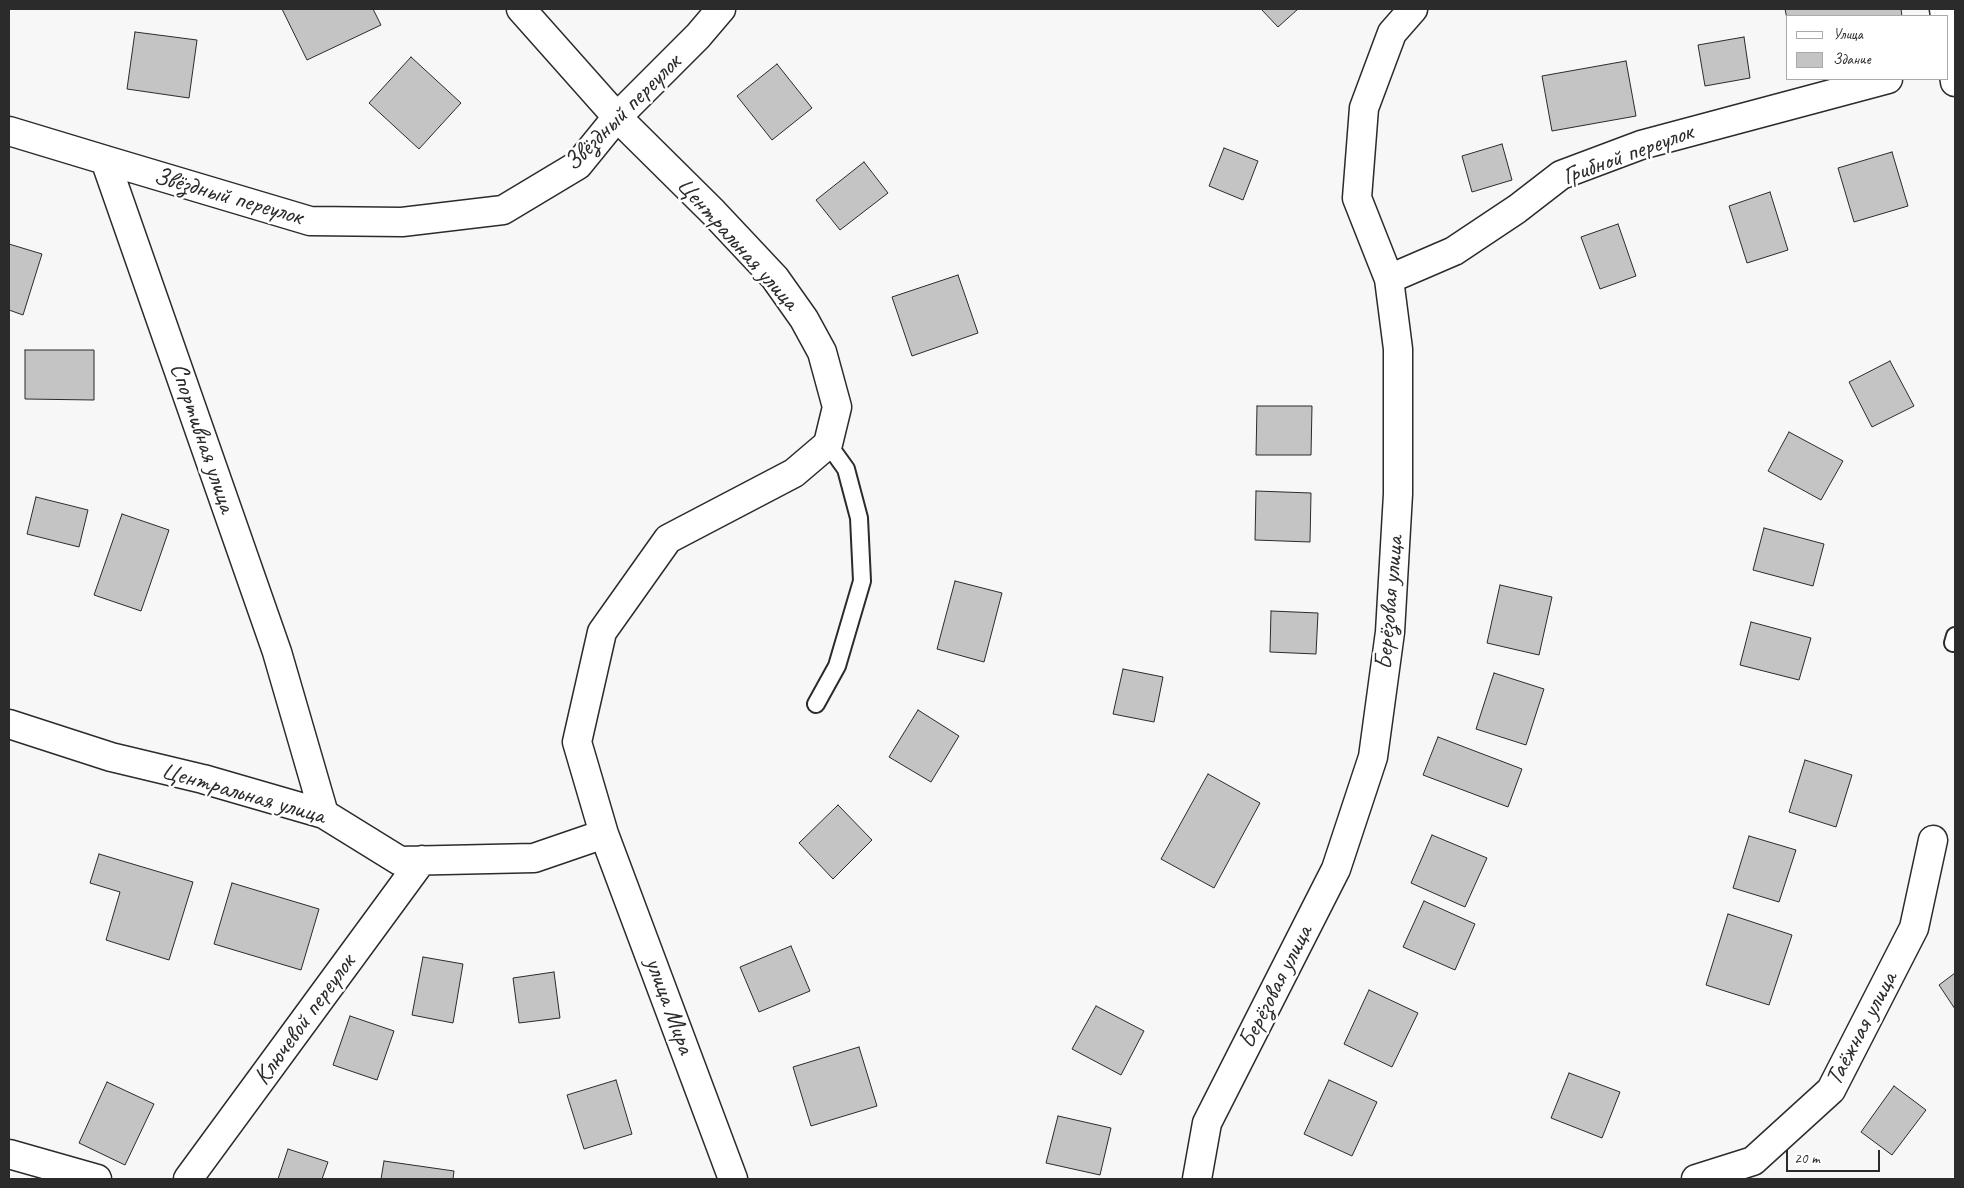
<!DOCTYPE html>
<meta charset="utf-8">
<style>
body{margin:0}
#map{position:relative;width:1964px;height:1188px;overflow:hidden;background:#f7f7f7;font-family:Caveat,sans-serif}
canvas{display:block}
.frame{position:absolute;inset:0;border:10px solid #2b2b2b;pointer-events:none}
.legend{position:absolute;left:1786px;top:15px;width:162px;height:65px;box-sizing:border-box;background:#fff;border:1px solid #aaa;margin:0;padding:6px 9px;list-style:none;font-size:15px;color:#2b2b2b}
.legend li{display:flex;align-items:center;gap:10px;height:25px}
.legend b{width:25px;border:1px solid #aaa}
.scale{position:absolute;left:1786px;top:1150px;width:94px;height:22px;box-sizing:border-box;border:2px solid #2b2b2b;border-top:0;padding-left:6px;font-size:15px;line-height:18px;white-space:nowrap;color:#2b2b2b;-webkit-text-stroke:4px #fff;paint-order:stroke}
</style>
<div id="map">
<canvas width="1964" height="1188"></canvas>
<div class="frame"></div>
<ul class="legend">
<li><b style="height:6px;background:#fff"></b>Улица</li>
<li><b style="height:14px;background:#c4c4c4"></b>Здание</li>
</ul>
<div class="scale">20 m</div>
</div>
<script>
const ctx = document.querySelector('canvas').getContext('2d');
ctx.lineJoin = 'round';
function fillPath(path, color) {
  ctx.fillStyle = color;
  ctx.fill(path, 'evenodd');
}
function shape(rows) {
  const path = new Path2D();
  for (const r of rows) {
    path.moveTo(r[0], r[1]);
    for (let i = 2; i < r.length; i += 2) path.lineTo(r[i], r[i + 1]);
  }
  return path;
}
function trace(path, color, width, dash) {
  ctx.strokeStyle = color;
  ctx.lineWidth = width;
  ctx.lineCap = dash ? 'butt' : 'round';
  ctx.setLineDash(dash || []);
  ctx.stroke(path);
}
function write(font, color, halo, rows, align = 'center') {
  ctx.font = font + ' Caveat,sans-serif';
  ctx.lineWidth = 5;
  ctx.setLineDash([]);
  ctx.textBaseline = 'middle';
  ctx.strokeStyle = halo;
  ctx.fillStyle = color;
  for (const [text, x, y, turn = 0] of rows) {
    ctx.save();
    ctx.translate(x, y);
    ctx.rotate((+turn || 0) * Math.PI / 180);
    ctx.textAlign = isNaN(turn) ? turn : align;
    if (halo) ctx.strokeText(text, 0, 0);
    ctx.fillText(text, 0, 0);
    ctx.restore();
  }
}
const building = shape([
 [282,9,373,9,381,25,307,60,282,9],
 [1261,9,1298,9,1278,27,1261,9],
 [1785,9,1901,9,1902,16,1788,16,1788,24,1785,9],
 [135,32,197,40,189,98,127,89,135,32],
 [1744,37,1750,78,1705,86,1698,45,1744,37],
 [411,57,461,103,419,149,369,103,411,57],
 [1626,61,1636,116,1552,131,1542,76,1626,61],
 [777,64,812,108,772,140,737,96,777,64],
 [1502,144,1512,180,1472,192,1462,156,1502,144],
 [1224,148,1258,161,1243,200,1209,186,1224,148],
 [1892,152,1908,206,1854,222,1838,168,1892,152],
 [864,162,888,193,840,230,816,200,864,162],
 [1770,192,1788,250,1747,263,1729,206,1770,192],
 [1618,224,1636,276,1600,289,1581,237,1618,224],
 [9,244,42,254,23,315,9,310,9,244],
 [958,275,978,333,912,356,892,297,958,275],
 [25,350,94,350,94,400,25,399,25,350],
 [1890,361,1914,406,1872,427,1849,382,1890,361],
 [1257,406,1312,406,1311,455,1256,455,1257,406],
 [1789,432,1843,461,1821,500,1768,471,1789,432],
 [1256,491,1311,493,1310,542,1255,540,1256,491],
 [36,497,88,510,79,547,27,534,36,497],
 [122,514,169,530,141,611,94,595,122,514],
 [1764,528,1824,544,1813,586,1753,570,1764,528],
 [955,581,1002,593,984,662,937,649,955,581],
 [1500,585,1552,597,1539,655,1487,643,1500,585],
 [1271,611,1318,613,1316,654,1270,652,1271,611],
 [1751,622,1811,638,1799,680,1740,665,1751,622],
 [1123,669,1163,677,1154,722,1113,714,1123,669],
 [1494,673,1544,689,1526,745,1476,729,1494,673],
 [918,710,959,736,931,782,889,757,918,710],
 [1438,737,1522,769,1508,807,1423,775,1438,737],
 [1805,760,1852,775,1836,827,1789,812,1805,760],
 [1208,774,1260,803,1214,888,1161,859,1208,774],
 [838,805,872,840,833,879,799,843,838,805],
 [1432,835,1487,858,1465,907,1411,883,1432,835],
 [1749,836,1796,850,1779,902,1733,888,1749,836],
 [99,854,193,882,169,960,106,940,120,892,90,883,99,854],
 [232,883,319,909,301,970,214,944,232,883],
 [1424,901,1475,924,1455,970,1403,947,1424,901],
 [1728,914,1792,935,1769,1005,1706,985,1728,914],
 [791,946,810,991,759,1012,740,967,791,946],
 [423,957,463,964,453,1023,412,1015,423,957],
 [554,972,560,1018,519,1023,513,978,554,972],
 [1955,973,1955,1009,1939,985,1955,973],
 [1369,990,1418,1013,1392,1067,1344,1044,1369,990],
 [1096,1006,1144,1031,1121,1075,1072,1049,1096,1006],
 [350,1016,394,1031,377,1080,333,1065,350,1016],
 [859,1047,877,1106,811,1126,793,1067,859,1047],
 [1569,1073,1620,1092,1602,1138,1551,1118,1569,1073],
 [616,1080,632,1134,584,1149,567,1095,616,1080],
 [1329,1080,1377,1102,1352,1156,1304,1134,1329,1080],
 [107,1082,154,1104,125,1165,79,1143,107,1082],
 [1894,1086,1926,1110,1892,1155,1861,1132,1894,1086],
 [1058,1116,1111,1128,1100,1175,1046,1163,1058,1116],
 [288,1149,328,1162,322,1179,278,1179,288,1149],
 [384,1161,454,1171,453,1179,381,1179,384,1161]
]);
const service = shape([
 [1953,643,1955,636],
 [816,704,837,666,862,581,859,518,846,469,828,444]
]);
const minor = shape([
 [1944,9,1945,16],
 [1948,35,1955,82],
 [9,131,105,160,277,652,324,814],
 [105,160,310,221,402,222,503,210,578,165,617,117,698,36,721,9],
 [1389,279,1454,251,1517,209,1561,175,1641,145,1888,79],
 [9,724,111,757,203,779,324,814,400,861,534,858,604,834,577,742,602,632,668,539,794,473,828,444,837,407,822,352,804,319,775,278,713,212,617,117,521,9],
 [604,834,733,1179],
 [9,1154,97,1179],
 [188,1179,422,860],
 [1197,1179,1207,1123,1336,869,1373,757,1390,632,1398,494,1398,349,1389,279,1357,198,1364,108,1392,33,1413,9],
 [1696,1179,1753,1161,1831,1090,1914,928,1933,840]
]);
const streetNames = [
 ["Звёздный переулок",623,113,-45],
 ["Грибной переулок",1628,155,-20],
 ["Звёздный переулок",228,197,16],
 ["Центральная улица",737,244,48],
 ["Спортивная улица",202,438,71],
 ["Берёзовая улица",1390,603,-85],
 ["Центральная улица",243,794,16],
 ["Берёзовая улица",1276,987,-63],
 ["улица Мира",669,1006,70],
 ["Ключевой переулок",305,1020,-54],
 ["Таёжная улица",1862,1029,-62]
];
fillPath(building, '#c4c4c4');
trace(building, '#2b2b2b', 1);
trace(service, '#2b2b2b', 20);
trace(minor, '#2b2b2b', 31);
trace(service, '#fff', 16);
trace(minor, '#fff', 28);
write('25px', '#2b2b2b', '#fff', streetNames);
</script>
